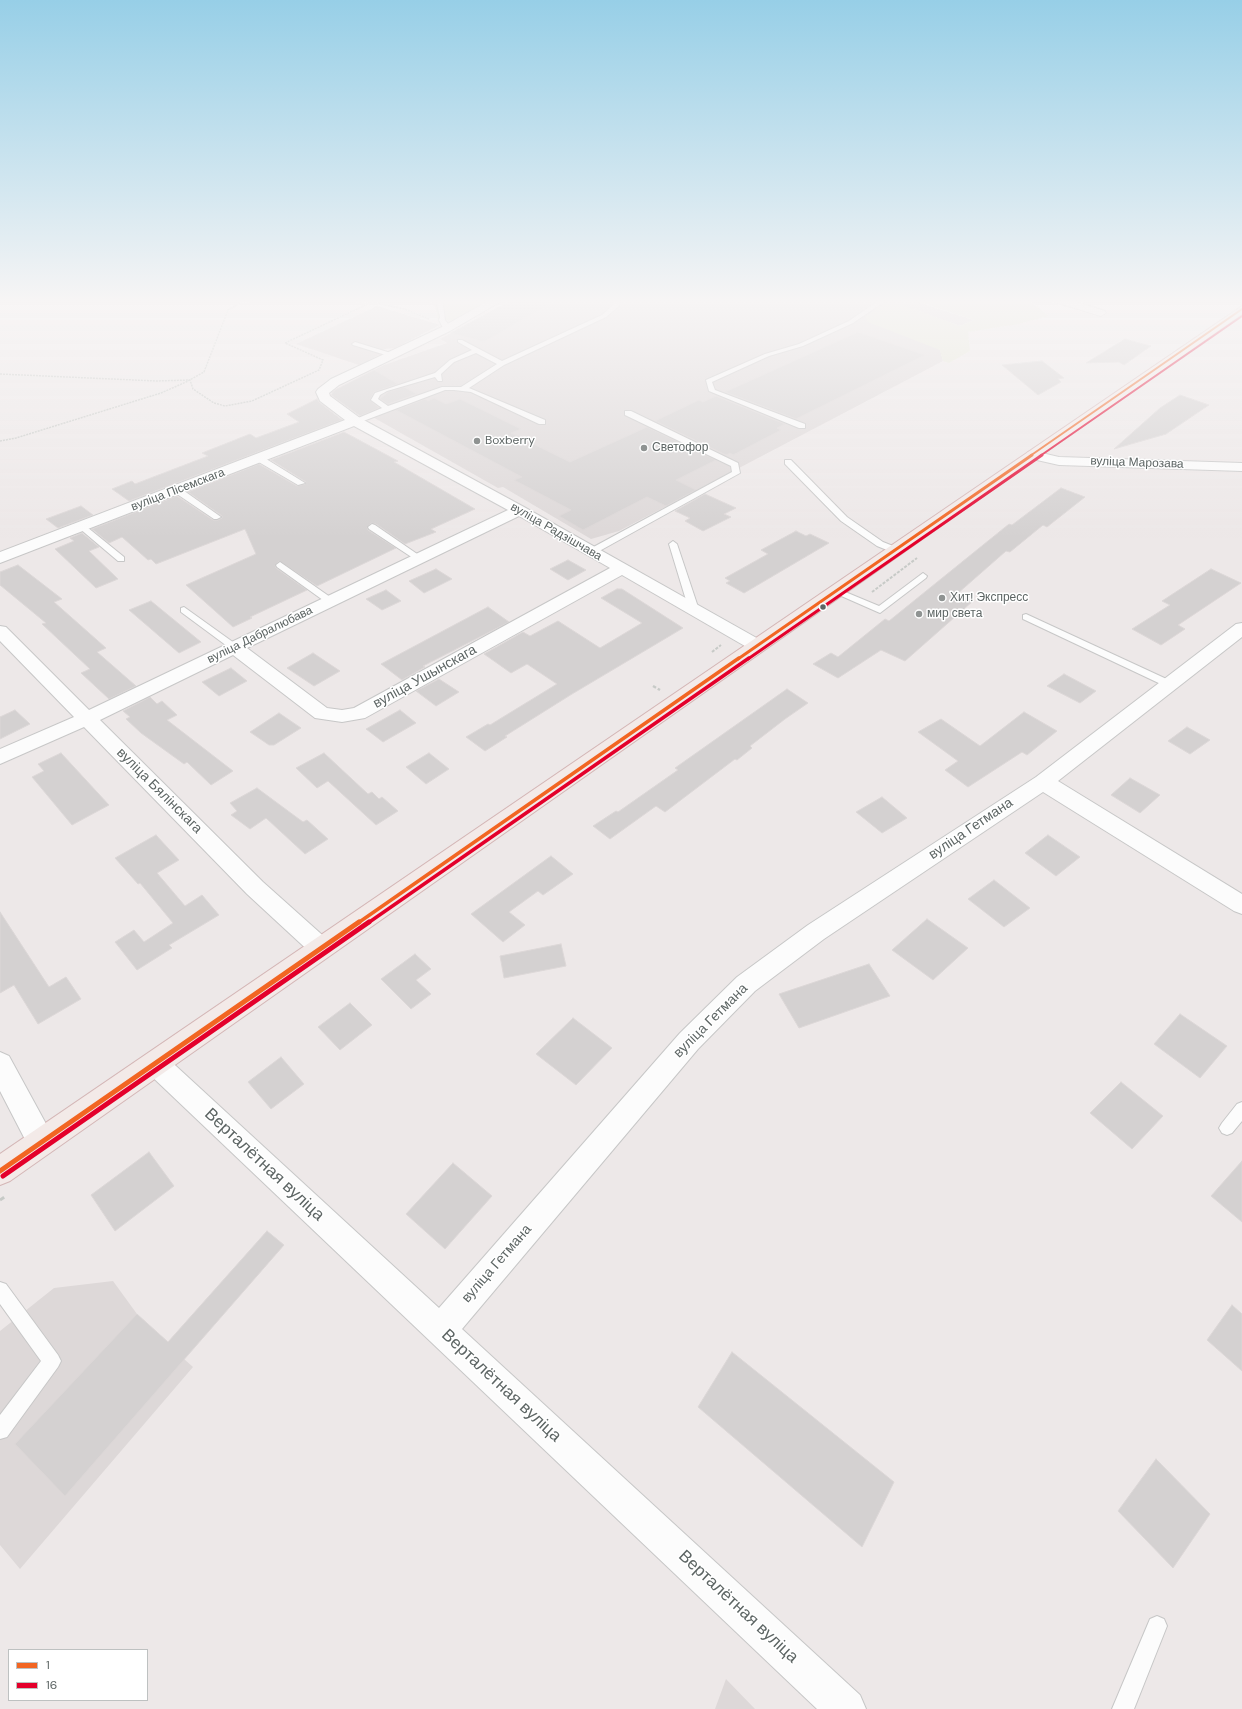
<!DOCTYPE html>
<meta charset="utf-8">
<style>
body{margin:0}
#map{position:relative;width:1242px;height:1709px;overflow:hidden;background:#ede8e8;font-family:"DM Sans",sans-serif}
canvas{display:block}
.legend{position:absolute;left:8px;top:1649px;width:140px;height:52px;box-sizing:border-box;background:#fff;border:1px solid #bec1c1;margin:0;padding:5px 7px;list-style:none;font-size:12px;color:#5d6564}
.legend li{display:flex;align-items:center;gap:8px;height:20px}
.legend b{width:20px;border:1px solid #bec1c1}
</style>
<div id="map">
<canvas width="1242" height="1709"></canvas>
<ul class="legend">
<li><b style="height:5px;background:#f26522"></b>1</li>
<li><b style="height:5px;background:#e4002b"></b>16</li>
</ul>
</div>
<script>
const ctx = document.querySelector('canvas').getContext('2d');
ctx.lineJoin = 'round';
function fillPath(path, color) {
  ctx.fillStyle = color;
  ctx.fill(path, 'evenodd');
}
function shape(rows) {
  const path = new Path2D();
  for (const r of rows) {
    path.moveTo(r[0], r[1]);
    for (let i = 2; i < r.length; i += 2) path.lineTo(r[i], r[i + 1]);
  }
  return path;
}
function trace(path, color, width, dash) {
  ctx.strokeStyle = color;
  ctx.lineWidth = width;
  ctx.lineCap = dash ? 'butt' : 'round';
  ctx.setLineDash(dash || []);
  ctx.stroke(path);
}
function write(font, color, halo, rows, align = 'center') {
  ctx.font = font + ' "DM Sans",sans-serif';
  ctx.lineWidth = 3;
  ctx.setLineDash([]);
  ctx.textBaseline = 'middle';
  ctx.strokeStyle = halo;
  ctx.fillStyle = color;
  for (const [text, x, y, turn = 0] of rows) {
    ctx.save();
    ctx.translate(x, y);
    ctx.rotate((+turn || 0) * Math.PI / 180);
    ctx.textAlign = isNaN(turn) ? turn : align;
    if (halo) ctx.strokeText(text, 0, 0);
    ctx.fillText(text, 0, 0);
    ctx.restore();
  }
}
const industrial = shape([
 [514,299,914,299,919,303,974,320,960,326,907,307,940,350,943,361,619,531,591,539,503,487,498,488,332,394,331,392,384,365,447,343,440,339],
 [377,306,440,325,395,348,385,349,379,352,381,354,359,365,296,344],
 [267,1231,284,1245,184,1359,193,1367,20,1569,0,1545,0,1331,54,1288,113,1281,137,1314,168,1342],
 [726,1679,755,1709,715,1709]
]);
const green = shape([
 [412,299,495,299,454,321,438,319,434,303],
 [914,299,1027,299,1049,316,1019,324,968,332,970,351,949,363,943,361,940,350,868,322,865,317,883,304,903,305,960,326,974,320,926,304,919,303]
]);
const building = shape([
 [514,299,558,299,484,342,451,333,514,299],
 [858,332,925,355,796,419,725,392,858,332],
 [1125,339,1151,346,1124,365,1119,362,1086,363,1125,339],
 [1042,361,1064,378,1058,379,1061,382,1038,395,1002,365,1042,361],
 [374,370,398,384,374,392,370,400,379,408,360,416,331,395,335,390,374,370],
 [404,387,417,394,388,404,380,399,388,392,404,387],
 [1180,395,1209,405,1166,434,1114,449,1160,408,1180,395],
 [716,396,785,424,777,428,781,430,733,455,730,453,726,455,655,421,699,400,703,402,716,396],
 [434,398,446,404,460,399,521,429,511,433,570,462,647,427,716,460,676,480,696,490,666,506,647,497,583,530,559,516,571,510,514,480,522,477,396,410,425,399,428,401,434,398],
 [317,399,319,402,342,420,129,501,112,489,132,481,135,484,208,456,202,453,250,434,256,438,299,422,287,414,317,399],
 [344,432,398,461,394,462,475,509,431,529,436,532,405,544,376,524,371,523,367,527,368,530,396,548,317,586,279,561,275,565,276,568,307,590,250,617,252,618,233,627,186,585,256,554,245,529,156,564,151,559,148,560,122,537,109,543,92,529,177,496,213,520,218,520,222,518,222,516,188,492,259,464,297,486,305,484,306,482,271,460,344,432],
 [1061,488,1085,497,1047,527,1043,525,1010,552,1006,551,957,594,973,601,905,661,881,650,838,678,813,664,831,653,838,657,885,619,889,621,1009,524,1012,525,1061,488],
 [705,494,736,508,724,514,731,517,703,531,685,521,690,518,675,511,705,494],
 [81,506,93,515,58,528,46,519,81,506],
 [796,531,806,536,810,534,829,543,744,593,726,583,730,581,725,578,768,554,761,550,796,531],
 [82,533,99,547,89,551,118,579,96,588,55,549,74,541,70,538,82,533],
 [568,560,586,570,568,580,550,569,568,560],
 [18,565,62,599,54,602,106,648,97,652,136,686,109,699,81,673,90,669,42,624,46,623,0,585,0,572,18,565],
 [436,569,452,579,424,593,409,581,436,569],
 [1211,569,1241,583,1178,625,1185,629,1161,645,1132,629,1170,605,1162,601,1211,569],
 [617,589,622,589,683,628,572,694,505,736,507,737,485,751,466,737,488,724,490,725,557,684,527,664,511,673,484,654,523,632,530,636,558,621,600,648,642,623,601,598,617,589],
 [386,590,401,601,382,610,366,599,386,590],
 [151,601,201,642,179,653,129,610,151,601],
 [488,607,509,622,423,666,425,667,423,668,402,680,381,664,488,607],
 [313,653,340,671,314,686,287,668,313,653],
 [231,668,247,681,219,696,202,682,231,668],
 [1064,674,1096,691,1080,703,1047,686,1064,674],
 [439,679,459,692,436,706,416,691,439,679],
 [787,689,808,703,785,719,750,746,752,748,737,760,735,759,665,812,656,806,610,839,593,826,616,811,618,812,678,770,675,768,787,689],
 [150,697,157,704,162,701,177,715,167,720,233,771,211,785,187,762,184,764,141,733,126,719,130,717,123,711,150,697],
 [15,710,30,724,0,739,0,717,15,710],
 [400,710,416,723,383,742,366,729,400,710],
 [1024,712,1057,731,1027,755,1022,752,968,787,945,770,958,761,918,732,941,719,980,746,1024,712],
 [279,713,301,728,274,745,269,745,250,732,279,713],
 [1187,727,1210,740,1190,754,1168,741,1187,727],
 [61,753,109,805,72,825,32,777,44,771,38,764,61,753],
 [324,753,368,794,372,792,379,799,382,797,398,811,376,825,328,781,317,788,296,768,324,753],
 [429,753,449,769,426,784,406,767,429,753],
 [1130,778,1160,795,1140,813,1111,795,1130,778],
 [257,788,303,822,307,820,328,839,305,854,266,818,250,829,231,815,237,811,230,803,257,788],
 [882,797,907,818,882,833,856,812,882,797],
 [156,835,179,860,157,873,185,906,202,895,219,915,169,945,172,948,137,970,115,942,134,930,144,942,173,923,140,883,138,884,115,858,156,835],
 [1048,835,1080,857,1056,876,1025,853,1048,835],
 [551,856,573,874,543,895,538,891,509,912,525,925,503,942,471,914,551,856],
 [994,880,1030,908,1004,927,968,899,994,880],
 [0,912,49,987,66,977,81,999,38,1024,14,985,0,993,0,912],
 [927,919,968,948,933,980,892,950,927,919],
 [561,944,566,966,504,978,500,956,561,944],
 [415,954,431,969,416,980,431,994,411,1009,381,979,415,954],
 [869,964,890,996,799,1028,779,994,869,964],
 [350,1003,372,1025,340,1050,318,1027,350,1003],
 [1180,1014,1227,1046,1200,1078,1154,1044,1180,1014],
 [573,1018,612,1048,576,1085,536,1054,573,1018],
 [281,1057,304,1084,271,1109,248,1082,281,1057],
 [1121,1082,1163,1116,1132,1149,1090,1113,1121,1082],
 [149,1152,174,1186,115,1231,91,1195,149,1152],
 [1242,1161,1242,1222,1211,1196,1242,1161],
 [453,1163,492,1196,445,1249,406,1214,453,1163],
 [267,1231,284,1245,65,1496,15,1444,137,1314,168,1342,267,1231],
 [1232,1305,1242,1314,1242,1371,1207,1340,1232,1305],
 [732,1352,894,1482,862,1547,698,1407,732,1352],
 [1156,1459,1210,1514,1173,1568,1118,1511,1156,1459]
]);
const pathFar3 = shape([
 [295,299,372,302,404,309,429,319],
 [0,374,156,381,190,380,193,389,214,403,225,406,252,401,319,370,323,360,285,343,372,302],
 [0,441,16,438,161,393,186,382,204,372,228,310,240,303,267,299]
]);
const pathFar2 = shape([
 [872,592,917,558],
 [712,652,721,645]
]);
const pathFar1 = shape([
 [653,686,660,690]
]);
const path = shape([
 [0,1200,6,1196]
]);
const service = shape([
 [436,299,442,299,445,320,449,325,448,330,444,330,439,320,440,317,436,299],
 [614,299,620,299,619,306,606,317,504,365,469,388,545,420,545,424,539,424,471,392,454,390,445,390,358,423,351,421,382,408,371,400,375,393,435,373,450,360,472,350,458,342,458,340,462,340,502,361,602,315,613,305,614,299],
 [476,353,497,364,461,387,442,387,388,406,378,399,380,395,387,391,435,377,438,381,442,381,441,374,454,362,476,353],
 [881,299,888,299,853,323,803,346,769,356,712,382,715,390,805,424,805,428,799,428,709,391,706,380,765,354,799,344,849,321,881,299],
 [355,342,394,354,395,355,392,357,353,345,352,344,355,342],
 [625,411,631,411,738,463,740,473,594,554,588,554,588,550,732,472,731,466,625,415,625,411],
 [257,457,263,457,305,483,298,485,257,461,257,457],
 [785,460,791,460,847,517,883,542,898,548,898,552,892,552,877,546,841,521,785,464,785,460],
 [174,488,180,488,221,517,217,519,214,519,174,492,174,488],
 [82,523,124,557,124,561,118,561,79,528,79,524,82,523],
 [372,524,375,525,423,558,419,561,416,560,369,529,368,527,372,524],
 [673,541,677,544,699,610,697,612,694,613,689,610,669,544,673,541],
 [280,562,333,599,333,603,327,603,277,567,276,565,280,562],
 [923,573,927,576,926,578,880,613,830,591,835,588,838,589,879,606,923,573],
 [184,607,237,645,239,647,237,649,231,649,181,612,181,608,184,607],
 [1026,614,1173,682,1174,684,1169,687,1165,686,1023,619,1023,615,1026,614],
 [1242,1102,1242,1121,1232,1133,1227,1135,1222,1133,1219,1128,1222,1123,1237,1104,1242,1102],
 [0,1282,6,1284,58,1355,61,1361,58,1367,7,1437,0,1439,0,1415,41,1361,0,1304,0,1282],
 [1157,1616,1164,1619,1167,1626,1134,1709,1112,1709,1150,1619,1157,1616]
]);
const minor = shape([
 [492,299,505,299,450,331,339,385,329,393,330,396,360,418,524,507,762,641,765,645,762,649,756,650,750,649,622,575,365,718,342,722,315,718,233,655,100,720,263,882,329,941,333,948,329,955,321,958,313,955,247,894,84,727,0,764,0,749,74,717,0,641,0,626,6,627,89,710,508,510,354,426,0,563,0,552,345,420,320,401,316,392,318,389,331,379,442,327,492,299],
 [519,516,610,568,354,708,342,710,327,708,247,648,519,516],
 [1051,299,1067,299,1105,311,1106,313,1101,316,1097,315,1052,301,1051,299],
 [1033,451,1059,457,1242,463,1242,471,1059,465,1028,458,1026,455,1028,452,1033,451],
 [1242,623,1242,637,1058,781,1242,894,1242,914,1234,911,1043,792,824,939,755,991,698,1049,462,1329,860,1695,866,1709,817,1709,146,1071,142,1063,146,1055,155,1051,164,1055,439,1308,680,1033,737,977,808,925,1036,777,1236,624,1242,623],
 [0,1052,9,1056,51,1133,55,1142,51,1151,41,1155,31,1151,0,1091,0,1052]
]);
const primary = shape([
 [1242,306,1242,314,10,1181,0,1185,0,1154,1242,306]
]);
const bus1Far3 = shape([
 [1030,456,1242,309]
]);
const bus1Far2 = shape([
 [738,659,1032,455]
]);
const bus1Far1 = shape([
 [358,923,739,658]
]);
const bus1 = shape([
 [0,1171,359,922]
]);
const bus2Far3 = shape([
 [1040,456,1242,316]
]);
const bus2Far2 = shape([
 [748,659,1042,455]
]);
const bus2Far1 = shape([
 [368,923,749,658]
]);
const bus2 = shape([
 [3,1176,369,922]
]);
const markers = [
 [477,441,4,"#8f9392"],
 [644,448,4,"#8f9392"],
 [942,598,4,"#8f9392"],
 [823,607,3.5,"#5d6564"],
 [919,614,4,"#8f9392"]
];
const farPoinames = [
 ["Boxberry",485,441],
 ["Светофор",652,448],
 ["Хит! Экспресс",950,598],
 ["мир света",927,614]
];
const farStreetnames = [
 ["вуліца Марозава",1137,463,2],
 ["вуліца Пісемскага",178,490,-21],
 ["вуліца Радзішчава",556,532,30],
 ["вуліца Дабралюбава",260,635,-26]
];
const streetNames = [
 ["вуліца Ушынскага",425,677,-29],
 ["вуліца Бялінскага",159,791,45],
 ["вуліца Гетмана",971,829,-34],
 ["вуліца Гетмана",711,1021,-45],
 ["вуліца Гетмана",497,1264,-49]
];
const nearStreetnames = [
 ["Верталётная вуліца",264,1165,43],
 ["Верталётная вуліца",501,1386,43],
 ["Верталётная вуліца",738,1607,43]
];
fillPath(industrial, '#ddd8d8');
fillPath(green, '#e4e7d4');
fillPath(building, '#d4d1d1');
trace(building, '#dcd7d7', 1);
trace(service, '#c7c7c7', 2);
trace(minor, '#c7c7c7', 2);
trace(primary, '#d4b6b6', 2);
trace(pathFar3, '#c7cac7', 1.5, [2, 1]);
trace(pathFar2, '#c7cac7', 2, [3, 1.5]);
trace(pathFar1, '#c7cac7', 2.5, [3.5, 2]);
trace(path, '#c7cac7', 3, [5, 2.5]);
fillPath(service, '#fcfcfc');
fillPath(minor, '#fcfcfc');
fillPath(primary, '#f3eae8');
trace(bus1Far3, '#f26522', 2);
trace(bus1Far2, '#f26522', 3);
trace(bus1Far1, '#f26522', 3.5);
trace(bus1, '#f26522', 5);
trace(bus2Far3, '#e4002b', 2);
trace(bus2Far2, '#e4002b', 3);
trace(bus2Far1, '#e4002b', 3.5);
trace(bus2, '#e4002b', 5);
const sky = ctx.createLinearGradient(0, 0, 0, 538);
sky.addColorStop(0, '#97cfe7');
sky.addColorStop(0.56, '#f7f5f5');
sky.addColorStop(1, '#f7f5f500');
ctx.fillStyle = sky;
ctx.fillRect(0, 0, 1242, 538);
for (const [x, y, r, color] of markers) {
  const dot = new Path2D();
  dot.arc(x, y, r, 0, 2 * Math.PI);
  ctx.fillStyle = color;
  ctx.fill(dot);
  trace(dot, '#fff', 1.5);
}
write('12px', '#5d6564', '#fff', farPoinames, 'left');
write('12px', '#5d6564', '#fff', farStreetnames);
write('14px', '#5d6564', '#fff', streetNames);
write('17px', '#5d6564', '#fff', nearStreetnames);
</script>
